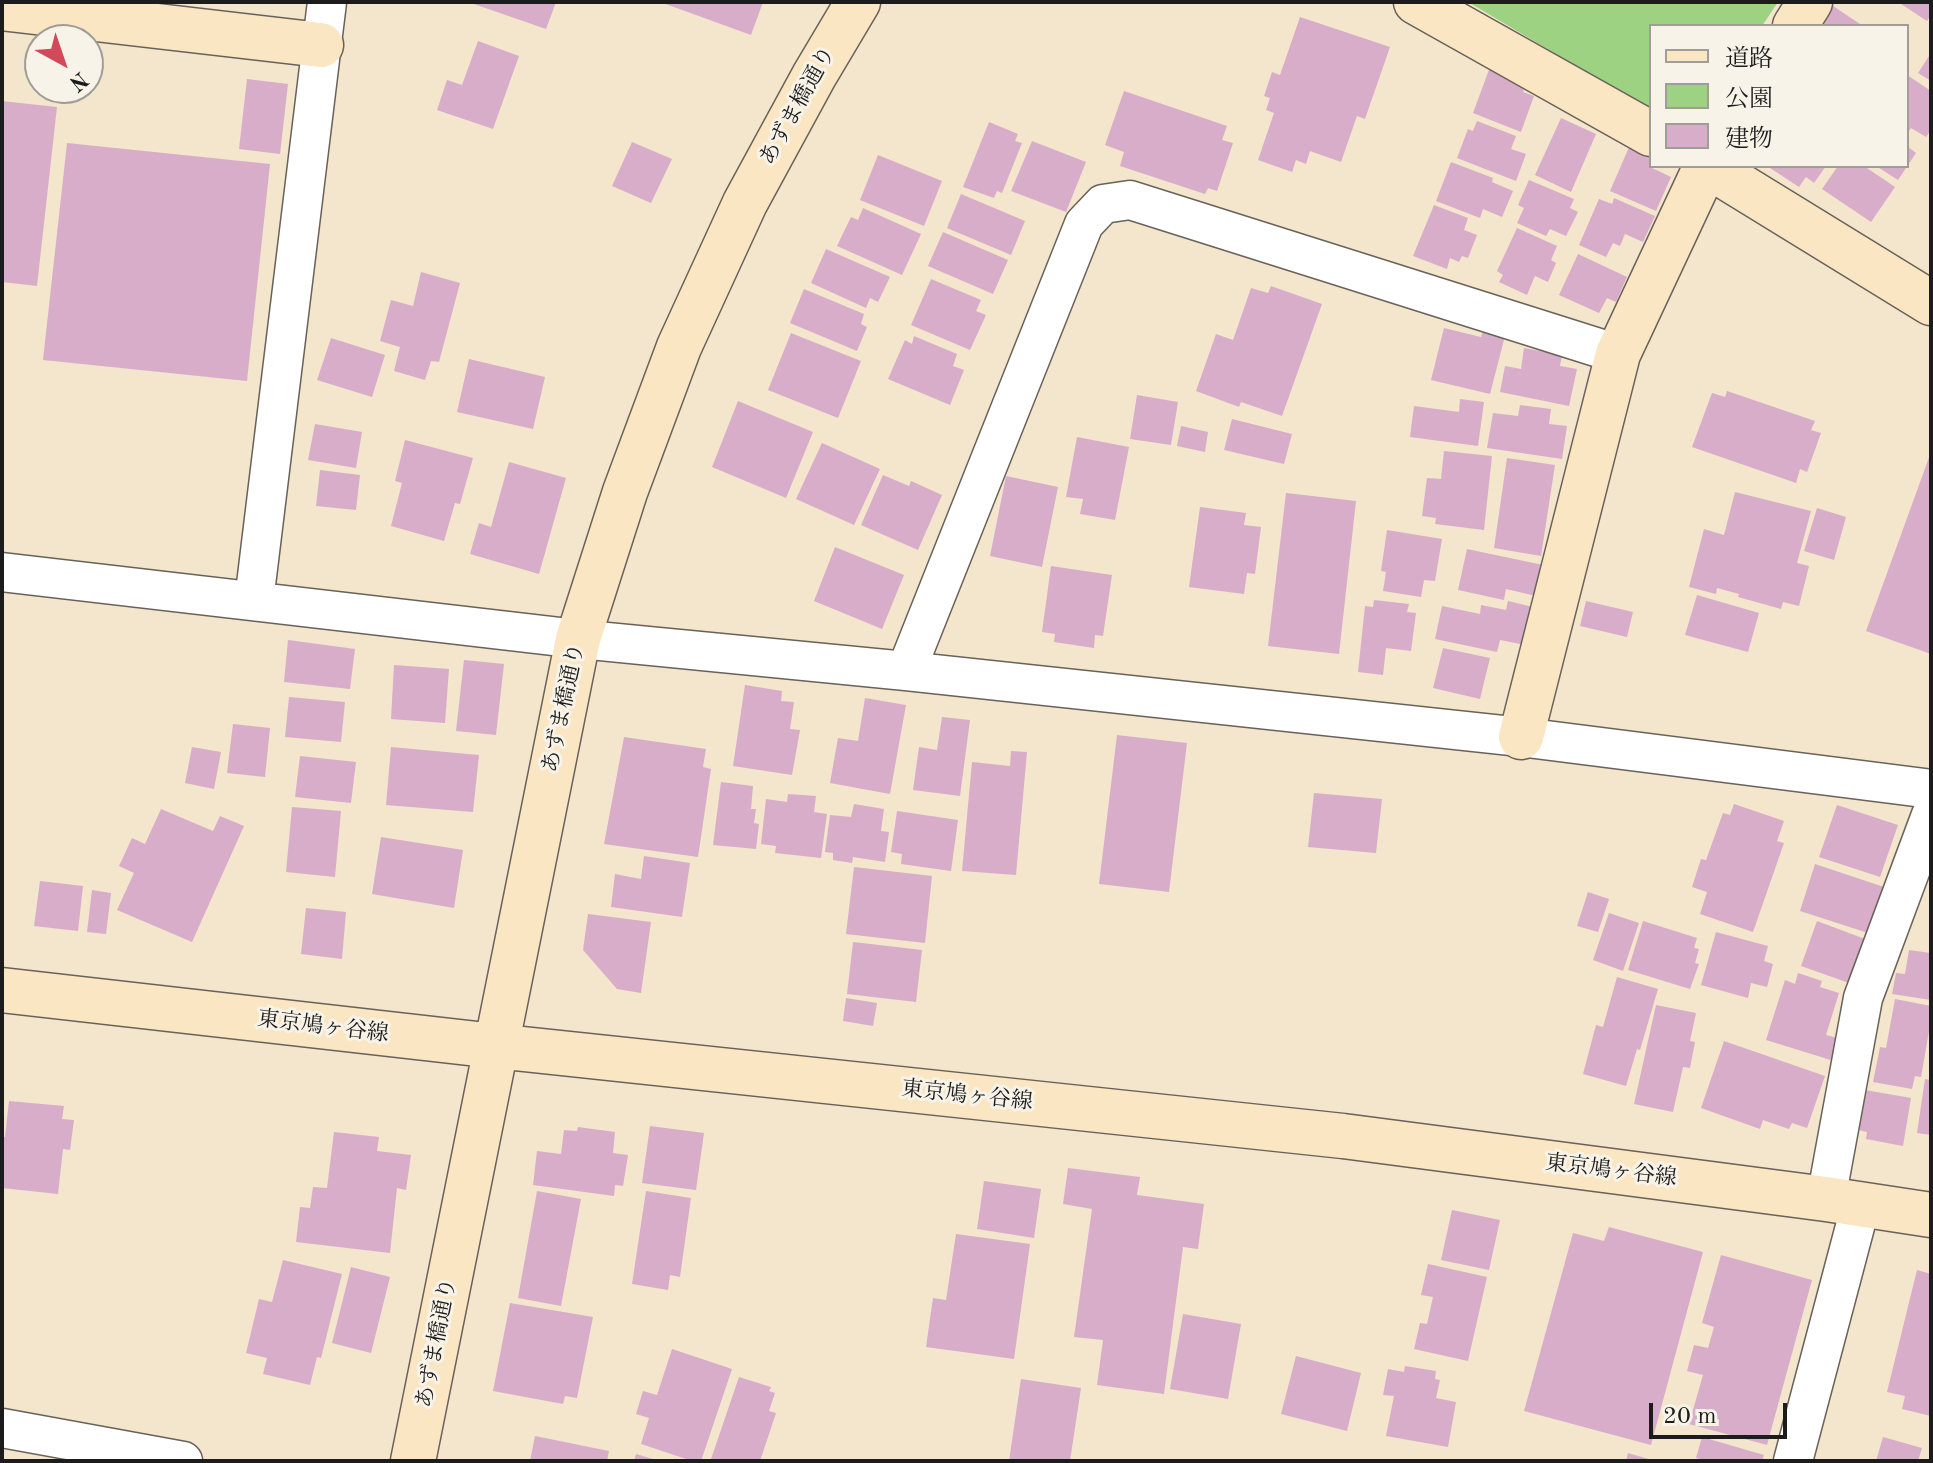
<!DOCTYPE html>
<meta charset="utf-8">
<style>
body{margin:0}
#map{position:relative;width:1933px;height:1463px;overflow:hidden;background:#f4e5cd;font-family:"Old Standard TT","Noto Serif JP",serif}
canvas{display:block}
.frame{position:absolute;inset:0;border:4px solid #1c1c1c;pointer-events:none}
.legend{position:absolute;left:1649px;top:24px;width:260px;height:144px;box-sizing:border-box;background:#f7f3e8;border:2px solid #9f9d96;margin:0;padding:10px 14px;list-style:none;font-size:24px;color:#1c1c1c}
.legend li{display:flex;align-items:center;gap:16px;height:40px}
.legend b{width:40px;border:2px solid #9f9d96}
.north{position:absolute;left:24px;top:24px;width:80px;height:80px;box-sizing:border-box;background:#f7f3e8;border:2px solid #9f9d96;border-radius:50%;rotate:140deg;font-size:22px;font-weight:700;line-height:32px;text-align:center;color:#1c1c1c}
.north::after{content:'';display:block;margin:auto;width:28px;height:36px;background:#d1495b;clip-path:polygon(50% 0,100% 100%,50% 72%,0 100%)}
.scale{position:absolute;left:1649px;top:1403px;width:138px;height:36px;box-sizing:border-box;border:4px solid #1c1c1c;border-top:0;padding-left:10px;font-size:24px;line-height:28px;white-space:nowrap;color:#1c1c1c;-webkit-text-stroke:6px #f7f3e8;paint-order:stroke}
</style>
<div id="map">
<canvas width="1933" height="1463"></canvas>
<div class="frame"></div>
<ul class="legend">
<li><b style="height:10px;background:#fbe6c4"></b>道路</li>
<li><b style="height:22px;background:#9ed283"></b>公園</li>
<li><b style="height:22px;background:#d8adca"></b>建物</li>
</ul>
<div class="north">N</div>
<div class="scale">20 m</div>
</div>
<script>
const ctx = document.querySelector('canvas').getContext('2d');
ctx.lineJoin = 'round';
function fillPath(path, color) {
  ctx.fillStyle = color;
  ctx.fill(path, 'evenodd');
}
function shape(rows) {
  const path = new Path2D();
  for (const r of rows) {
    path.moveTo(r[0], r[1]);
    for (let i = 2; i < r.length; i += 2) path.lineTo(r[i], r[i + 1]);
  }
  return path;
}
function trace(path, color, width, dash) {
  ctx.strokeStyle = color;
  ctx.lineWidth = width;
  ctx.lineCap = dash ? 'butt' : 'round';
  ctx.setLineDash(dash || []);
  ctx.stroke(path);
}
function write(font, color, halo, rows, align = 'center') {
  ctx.font = font + ' "Old Standard TT","Noto Serif JP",serif';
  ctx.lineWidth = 6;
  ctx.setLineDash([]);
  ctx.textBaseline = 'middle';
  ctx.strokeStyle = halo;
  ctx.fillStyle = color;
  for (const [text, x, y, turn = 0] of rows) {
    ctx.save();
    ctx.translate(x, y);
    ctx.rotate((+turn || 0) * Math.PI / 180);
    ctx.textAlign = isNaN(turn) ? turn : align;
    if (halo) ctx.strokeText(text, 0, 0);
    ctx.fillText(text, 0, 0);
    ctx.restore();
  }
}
const green = shape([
 [1468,2,1778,2,1762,26,1651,26,1651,110]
]);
const building = shape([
 [468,2,556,2,546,29],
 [660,2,763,2,751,35],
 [1898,2,1931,2,1931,15,1927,21],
 [1830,4,1863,26,1828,26,1819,20],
 [1300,17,1390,47,1365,119,1357,116,1341,162,1310,151,1306,164,1296,160,1292,172,1258,160,1274,113,1266,110,1270,98,1264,96,1272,72,1280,75],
 [478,41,519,56,493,129,437,110,447,80,462,85],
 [1931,53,1931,81,1918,73],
 [1490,67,1527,80,1523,92,1534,96,1521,132,1473,113],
 [1907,75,1931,91,1931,130,1926,137,1911,128,1907,134],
 [247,79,288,84,280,154,239,149],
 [1124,91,1227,126,1222,140,1233,143,1217,191,1208,188,1205,194,1120,166,1124,152,1105,145],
 [2,101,57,107,37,286,2,282],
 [1561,118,1596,134,1571,192,1535,175],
 [1477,121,1516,136,1511,149,1526,154,1516,181,1457,158,1468,129,1473,131],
 [989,122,1018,134,1015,141,1022,143,1002,193,997,191,994,198,963,187],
 [1032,141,1086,162,1066,212,1011,191],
 [632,142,672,159,651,203,612,186],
 [67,143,270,164,247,381,43,360],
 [1630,145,1651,154,1652,168,1671,177,1656,211,1610,191],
 [1907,146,1916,153,1898,180,1876,166,1907,166],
 [878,155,942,181,924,226,860,200],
 [1451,162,1493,178,1492,182,1513,191,1502,217,1483,209,1480,218,1436,201],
 [1767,166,1826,166,1814,183,1806,177,1799,187],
 [1838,166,1864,166,1895,187,1871,222,1822,189],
 [1529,180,1574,199,1570,208,1578,212,1566,236,1550,229,1546,236,1517,223,1524,208,1518,205],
 [961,194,1025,221,1011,255,947,228],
 [1614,198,1655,216,1643,242,1625,234,1620,246,1613,243,1606,257,1579,245,1599,199,1612,204],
 [1434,205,1468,218,1464,230,1477,235,1468,258,1462,256,1459,262,1450,258,1447,269,1413,256],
 [863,208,921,234,902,275,837,246,851,217,858,220],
 [1517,228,1557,246,1551,260,1556,263,1548,282,1535,276,1527,295,1499,282,1503,275,1497,271],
 [943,232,1008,260,993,294,928,266],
 [826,249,890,277,878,302,870,298,866,308,811,283],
 [1578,254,1627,277,1616,302,1607,298,1599,313,1559,295],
 [421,272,460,283,439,362,431,361,425,380,394,371,400,347,380,341,391,300,413,306],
 [931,279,981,300,976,311,986,315,970,350,911,325],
 [1271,286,1322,304,1282,416,1241,402,1239,407,1196,391,1216,334,1233,340,1251,288,1268,293],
 [804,289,864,314,861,324,867,327,857,351,790,323],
 [1444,328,1481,337,1483,331,1505,336,1490,394,1431,380],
 [791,333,861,361,838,418,768,390],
 [914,336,957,354,953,366,964,370,950,405,888,379,905,340,912,344],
 [331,338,385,355,372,397,317,380],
 [1524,348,1562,355,1560,366,1577,369,1569,406,1500,392,1505,366,1521,369],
 [469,359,545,377,533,429,457,412],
 [1727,391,1815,421,1811,430,1821,433,1807,472,1800,469,1796,483,1692,447,1712,393,1725,397],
 [1137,395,1178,402,1171,445,1130,439],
 [1460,399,1484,402,1478,446,1410,437,1414,406,1459,412],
 [738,401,813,432,786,498,712,467],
 [1520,405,1551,409,1549,424,1567,426,1562,459,1487,448,1493,413,1518,416],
 [1232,419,1292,434,1284,464,1224,450],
 [315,424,362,432,356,468,308,460],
 [1181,426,1208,432,1205,452,1177,446],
 [1077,437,1129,447,1115,520,1080,514,1083,499,1066,497],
 [405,440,473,458,460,504,455,503,444,541,391,526,402,483,395,481],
 [822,443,880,469,854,525,796,499],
 [1444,451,1492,456,1484,530,1435,524,1436,518,1422,516,1427,478,1441,479],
 [1931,452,1931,654,1866,631],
 [1507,458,1555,465,1541,556,1494,548],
 [509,462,566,478,539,574,470,554,479,523,491,527],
 [320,470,360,475,356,510,316,506],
 [883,475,909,486,911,481,942,495,918,550,861,525],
 [1006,476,1058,487,1042,567,990,556],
 [1735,492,1811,511,1797,563,1809,566,1799,606,1783,602,1781,609,1738,597,1739,594,1717,588,1716,594,1689,587,1704,529,1724,535],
 [1286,493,1356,501,1339,654,1268,646],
 [1200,507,1246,513,1244,525,1261,527,1255,574,1247,573,1244,594,1189,587],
 [1817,508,1846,517,1834,560,1804,551],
 [1387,530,1442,539,1435,581,1424,580,1421,597,1383,591,1386,572,1381,571],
 [835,547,904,575,882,629,814,601],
 [1467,549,1543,565,1536,596,1506,589,1504,600,1458,590],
 [1051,566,1112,575,1103,636,1095,635,1094,648,1054,642,1055,634,1042,632],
 [1697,595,1759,613,1748,652,1685,635],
 [1374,600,1409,604,1407,612,1416,613,1411,651,1386,648,1383,675,1358,672,1365,606,1373,607],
 [1508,601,1533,607,1525,645,1500,640,1497,652,1435,639,1442,606,1480,614,1481,605,1506,610],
 [1586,601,1633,612,1627,637,1580,626],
 [288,640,355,649,350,689,284,682],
 [1443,648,1490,658,1480,699,1433,688],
 [464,660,504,664,496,735,456,731],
 [394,665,449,669,445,723,391,719],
 [745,685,782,691,781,701,794,702,790,729,800,730,792,775,733,766],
 [289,697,345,702,341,742,285,737],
 [865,698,906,705,890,794,830,783,838,738,858,741],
 [942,717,970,720,960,796,913,790,919,747,937,750],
 [233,724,270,728,265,777,227,773],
 [1117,735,1187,743,1169,892,1099,884],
 [624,737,706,749,703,767,711,769,698,857,604,844],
 [192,747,221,752,214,789,185,783],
 [391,747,479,755,473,812,386,805],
 [1011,751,1027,752,1016,875,962,871,972,762,1010,766],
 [300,756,356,762,351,803,295,797],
 [721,782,753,786,751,809,756,809,754,823,759,824,756,849,713,845],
 [1314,793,1382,799,1376,853,1308,847],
 [788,794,816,796,814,812,827,814,821,858,775,853,776,846,761,844,766,799,787,802],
 [854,804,884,809,881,831,889,832,885,862,853,857,852,863,833,860,833,853,825,852,830,815,851,817],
 [1734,804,1784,821,1777,841,1784,843,1753,932,1700,914,1707,892,1692,887,1701,859,1706,860,1723,813,1730,815],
 [1837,805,1898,825,1880,877,1819,857],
 [292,807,341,811,335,877,286,872],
 [161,809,213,831,220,816,244,826,192,942,117,910,134,873,119,866,132,838,145,844],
 [897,811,958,820,951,871,901,864,902,854,891,852],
 [381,837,463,850,454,908,372,894],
 [644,856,690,863,682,917,611,907,615,874,641,879],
 [1815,864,1887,888,1871,934,1800,911],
 [854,867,932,876,925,943,846,934],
 [40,881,83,886,78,931,34,926],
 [92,890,111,893,106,934,87,932],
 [1588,892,1609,899,1598,932,1577,926],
 [306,908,346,912,342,959,301,954],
 [1609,913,1639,923,1623,971,1593,960],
 [588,914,651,922,641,993,617,989,583,950],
 [1643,921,1697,938,1694,948,1699,949,1695,963,1699,964,1690,989,1628,970],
 [1817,921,1873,942,1849,983,1801,966],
 [1716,932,1768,946,1764,961,1773,964,1767,987,1751,983,1748,998,1701,985],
 [853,942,922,950,916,1002,847,994],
 [1909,950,1931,953,1931,1000,1892,994,1896,973,1905,974],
 [1798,973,1822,981,1820,987,1839,993,1826,1035,1841,1039,1834,1061,1766,1040,1785,980,1795,984],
 [1617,977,1658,989,1640,1050,1637,1049,1626,1086,1583,1074,1596,1025,1603,1027],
 [846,998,877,1003,873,1026,843,1021],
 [1895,999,1931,1006,1931,1020,1921,1077,1915,1076,1912,1089,1873,1082,1880,1047,1886,1048],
 [1656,1005,1696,1013,1690,1041,1695,1042,1690,1068,1683,1067,1673,1112,1634,1104],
 [1724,1041,1825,1076,1807,1128,1792,1123,1789,1129,1763,1120,1760,1129,1701,1108],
 [1925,1079,1931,1080,1931,1135,1917,1133],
 [1865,1090,1911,1098,1903,1146,1866,1139,1867,1132,1858,1130],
 [9,1101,64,1106,62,1119,74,1120,70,1150,63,1149,58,1194,2,1188,2,1137,5,1137],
 [650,1126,704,1133,696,1190,642,1183],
 [578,1127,615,1132,613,1153,628,1155,623,1186,615,1185,614,1196,533,1185,537,1151,561,1154,564,1130,577,1131],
 [334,1132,379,1137,377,1151,411,1155,406,1190,397,1188,390,1253,296,1242,300,1207,310,1208,313,1187,327,1188],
 [1068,1168,1140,1177,1137,1195,1204,1204,1198,1249,1183,1247,1164,1394,1097,1385,1103,1340,1074,1337,1092,1209,1063,1204],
 [984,1181,1041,1189,1034,1238,977,1229],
 [537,1191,581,1199,561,1306,518,1298],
 [646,1191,691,1198,680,1277,670,1275,668,1290,632,1284],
 [1452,1210,1500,1220,1489,1270,1441,1260],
 [1609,1227,1703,1252,1651,1445,1524,1411,1573,1233,1604,1241],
 [956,1234,1030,1244,1014,1359,926,1347,933,1298,946,1300],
 [1721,1255,1812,1280,1767,1445,1689,1424,1703,1375,1687,1371,1694,1345,1708,1348,1714,1327,1702,1323],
 [283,1260,342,1274,321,1358,317,1357,310,1385,263,1374,267,1358,246,1353,259,1299,272,1302],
 [1428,1264,1487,1277,1468,1361,1414,1349,1420,1323,1427,1324,1433,1297,1421,1295],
 [351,1267,390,1277,371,1353,332,1343],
 [1917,1270,1931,1274,1931,1416,1902,1409,1905,1396,1887,1392],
 [510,1303,593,1317,577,1398,565,1396,563,1404,493,1391],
 [1183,1314,1241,1324,1228,1399,1170,1389],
 [672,1349,732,1369,701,1461,692,1461,641,1444,649,1418,636,1414,643,1391,657,1395],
 [1296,1356,1361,1373,1347,1431,1281,1414],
 [1405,1366,1436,1371,1435,1379,1440,1380,1436,1398,1456,1402,1448,1447,1386,1436,1394,1396,1383,1395,1388,1369,1404,1372],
 [739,1377,771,1387,769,1391,775,1393,769,1411,776,1413,760,1461,716,1461,711,1459],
 [1021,1379,1081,1388,1070,1461,1009,1461],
 [535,1436,609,1451,607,1461,530,1461],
 [1702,1437,1764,1455,1762,1461,1708,1461,1696,1458],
 [1883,1437,1922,1448,1918,1461,1876,1461],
 [1628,1453,1652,1460,1652,1461,1626,1461],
 [636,1454,656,1460,656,1461,634,1461]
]);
const street = shape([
 [2,572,578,639,906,671,1521,737,1931,789],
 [254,601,327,2],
 [906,671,1084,224,1103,204,1130,200,1618,354],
 [1826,1199,1863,998,1931,815],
 [2,1428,183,1461],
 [1793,1461,1861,1204]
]);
const secondary = shape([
 [1416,2,1651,134],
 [2,8,321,45],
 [1795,26,1810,2],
 [1708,166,1931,303],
 [1521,737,1618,354,1706,166],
 [2,990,495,1046,1343,1136,1826,1199,1931,1215],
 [413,1461,578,639,625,492,679,347,745,203,814,76,858,2]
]);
const streetNames = [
 ["あずま橋通り",798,106,-61],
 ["あずま橋通り",564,708,-78],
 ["東京鳩ヶ谷線",323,1027,7],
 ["東京鳩ヶ谷線",967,1096,6],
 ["東京鳩ヶ谷線",1611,1171,7],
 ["あずま橋通り",437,1343,-79]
];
fillPath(green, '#9ed283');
fillPath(building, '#d8adca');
trace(street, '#68625a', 41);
trace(secondary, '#68625a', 47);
trace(street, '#fff', 38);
trace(secondary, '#fbe6c4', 44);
write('22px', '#1c1c1c', '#f7f3e8', streetNames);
</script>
